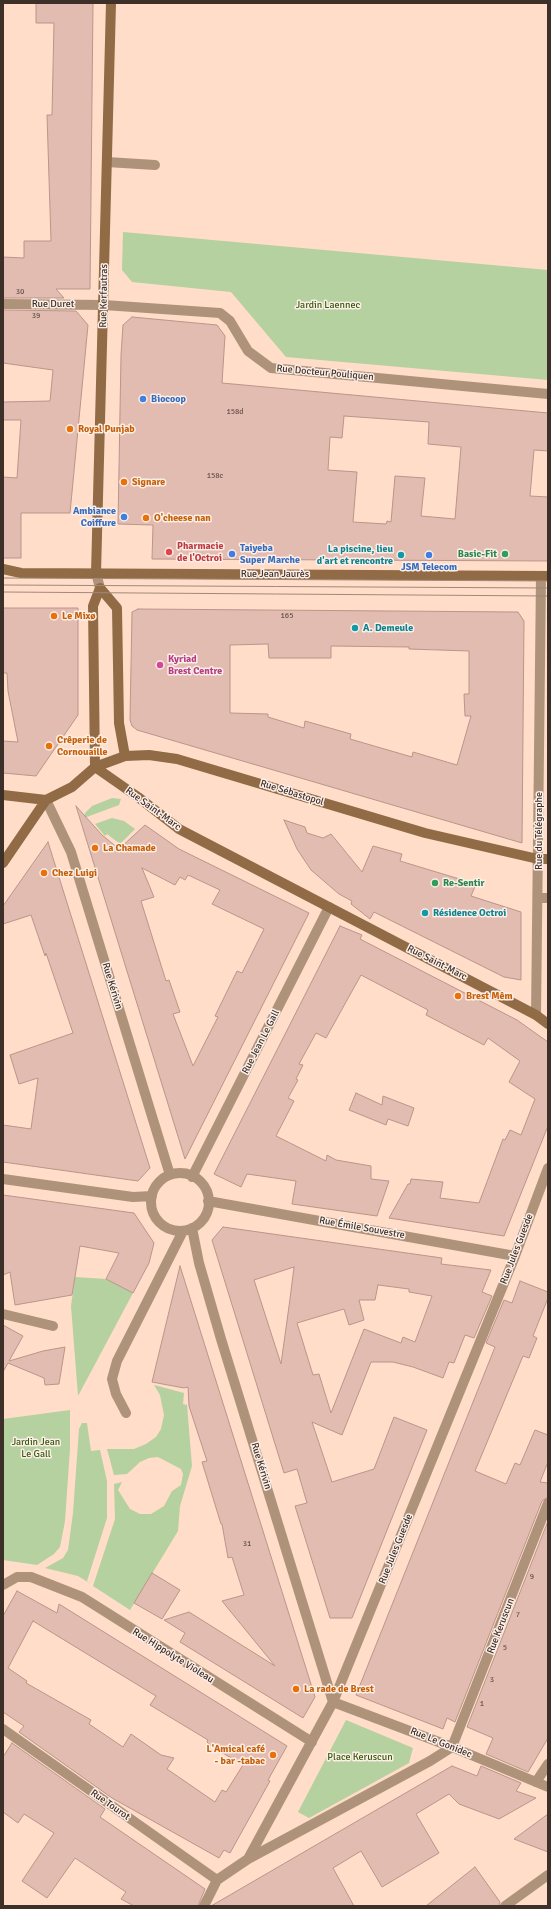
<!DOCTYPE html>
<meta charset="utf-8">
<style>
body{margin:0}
#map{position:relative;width:551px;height:1909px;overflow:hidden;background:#ffddc9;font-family:Signika,sans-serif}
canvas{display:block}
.frame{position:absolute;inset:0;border:4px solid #3d3028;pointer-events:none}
</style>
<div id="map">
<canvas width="551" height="1909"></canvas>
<div class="frame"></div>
</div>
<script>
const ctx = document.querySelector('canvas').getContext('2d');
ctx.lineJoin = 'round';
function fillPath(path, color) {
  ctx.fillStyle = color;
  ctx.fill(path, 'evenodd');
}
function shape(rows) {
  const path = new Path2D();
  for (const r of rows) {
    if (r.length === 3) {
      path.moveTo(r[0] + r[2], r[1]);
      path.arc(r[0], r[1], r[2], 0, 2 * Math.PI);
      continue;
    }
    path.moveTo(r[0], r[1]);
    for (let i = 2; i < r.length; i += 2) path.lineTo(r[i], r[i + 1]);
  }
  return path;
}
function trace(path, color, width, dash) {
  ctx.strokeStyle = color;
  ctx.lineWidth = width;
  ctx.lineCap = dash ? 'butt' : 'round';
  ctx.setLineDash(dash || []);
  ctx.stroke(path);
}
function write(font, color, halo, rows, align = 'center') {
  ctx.font = font + ' Signika,sans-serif';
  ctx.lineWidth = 3;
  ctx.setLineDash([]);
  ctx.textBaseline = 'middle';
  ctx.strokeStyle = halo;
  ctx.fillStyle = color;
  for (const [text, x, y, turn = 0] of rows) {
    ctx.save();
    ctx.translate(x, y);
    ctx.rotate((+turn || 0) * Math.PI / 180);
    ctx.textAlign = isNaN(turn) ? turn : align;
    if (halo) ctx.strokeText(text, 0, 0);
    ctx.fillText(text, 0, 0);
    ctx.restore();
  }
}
const green = shape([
 [123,232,548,270,548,380,286,357,231,292,132,282,122,270],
 [112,798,121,799,119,805,84,818,85,813,92,806],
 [112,818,124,821,135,829,120,844,107,834,105,836,95,824],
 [75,1277,106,1279,133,1293,78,1396,71,1306],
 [154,1385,184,1393,183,1404,187,1405,192,1466,180,1506,178,1531,130,1610,93,1586,115,1519,114,1484,122,1482,118,1490,130,1509,140,1514,151,1514,164,1506,172,1491,181,1485,183,1474,181,1469,158,1457,149,1458,140,1462,127,1474,114,1475,107,1449,134,1449,146,1444,156,1437,161,1429,164,1415,160,1395],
 [70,1410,70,1449,65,1521,60,1547,54,1554,37,1565,3,1560,3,1419],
 [82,1423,87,1423,91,1451,100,1450,107,1481,107,1518,87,1581,91,1584,78,1576,45,1568,63,1558,68,1550,73,1513,79,1429],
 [346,1720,413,1748,409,1763,309,1818,298,1812]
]);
const building = shape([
 [36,3,93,3,90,289,56,289,64,298,3,298,3,257,24,258,24,241,51,241,47,115,52,115,54,23,36,23,36,3],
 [3,310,76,311,88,325,70,513,21,513,21,558,3,558,3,477,17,478,21,420,3,420,3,402,50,401,53,370,3,363,3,310],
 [132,317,217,325,225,336,222,383,548,413,548,451,534,450,530,496,548,497,548,561,152,559,153,525,118,524,121,355,123,325,132,317],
 [344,416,429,422,428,444,461,447,455,519,421,516,425,478,395,476,391,522,387,521,386,524,353,522,357,472,328,470,330,437,342,438,344,416],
 [3,608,78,608,78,715,36,776,3,773,3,741,18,742,8,691,7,673,3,673,3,608],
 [138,609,518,612,524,621,522,843,137,730,132,726,130,720,132,612,138,609],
 [268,644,269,658,331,658,331,646,409,647,409,649,469,651,469,694,464,694,465,716,471,716,457,765,413,752,412,757,350,739,351,734,305,721,304,728,268,717,268,714,230,713,230,645,268,644],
 [76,806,102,835,119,849,145,825,179,849,309,913,185,1159,76,806],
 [142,868,175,885,180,877,185,880,188,875,220,890,212,904,264,929,242,973,237,971,215,1016,218,1017,193,1066,173,1014,180,1012,169,980,166,981,141,901,154,897,142,868],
 [284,820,305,827,307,833,323,838,331,834,362,872,373,846,402,854,400,861,476,884,471,896,521,912,521,980,504,977,374,912,370,919,351,904,352,901,339,894,311,870,297,849,284,820],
 [48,842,150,1168,138,1181,3,1162,3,1125,31,1129,38,1078,19,1084,10,1055,73,1033,46,953,45,956,31,915,3,924,3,906,48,842],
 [340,926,362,935,360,939,517,1020,548,1042,548,1126,504,1236,389,1218,408,1184,410,1184,411,1179,443,1182,440,1198,479,1203,503,1139,505,1140,510,1130,521,1135,535,1099,509,1082,520,1061,488,1038,484,1045,426,1015,428,1010,361,975,326,1038,316,1033,299,1064,303,1065,296,1079,298,1080,288,1098,294,1101,276,1136,326,1161,327,1155,336,1160,371,1166,371,1179,389,1181,377,1216,292,1204,296,1181,247,1174,241,1187,214,1174,340,926],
 [356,1093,382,1105,383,1096,414,1108,408,1126,388,1119,386,1125,349,1110,356,1093],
 [3,1195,134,1213,154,1243,149,1263,133,1293,106,1279,119,1253,80,1246,72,1295,15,1305,10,1272,3,1275,3,1195],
 [223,1227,442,1258,441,1264,491,1270,482,1292,492,1296,474,1338,465,1335,454,1363,449,1362,443,1378,413,1367,393,1362,371,1362,342,1435,312,1422,332,1482,374,1469,394,1417,427,1430,352,1618,330,1618,295,1506,307,1503,297,1469,284,1473,212,1240,223,1227],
 [294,1267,290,1299,281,1364,254,1280,294,1267],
 [378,1285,409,1289,409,1292,432,1296,415,1342,403,1337,401,1343,364,1329,331,1413,319,1374,313,1375,297,1323,344,1309,349,1325,364,1320,359,1300,375,1300,378,1285],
 [180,1266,315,1697,303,1718,180,1642,185,1633,164,1620,189,1612,275,1666,222,1601,244,1595,232,1557,228,1558,222,1524,221,1524,202,1462,207,1461,189,1406,188,1387,184,1388,152,1382,180,1266],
 [520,1281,548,1292,548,1298,533,1336,537,1338,529,1358,523,1356,475,1471,506,1484,515,1463,520,1465,535,1430,548,1435,548,1462,540,1482,548,1483,548,1497,542,1501,455,1722,447,1718,443,1729,356,1695,495,1347,486,1343,504,1300,512,1303,520,1281],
 [3,1325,23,1336,9,1361,43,1351,65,1347,59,1384,45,1385,44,1378,8,1363,3,1372,3,1325],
 [548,1521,548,1738,528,1772,486,1754,493,1738,467,1727,548,1521],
 [152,1573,180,1590,162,1619,134,1603,152,1573],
 [17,1591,57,1613,59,1604,287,1746,268,1780,270,1781,230,1853,224,1850,219,1858,112,1798,19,1732,24,1726,3,1712,3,1616,17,1591],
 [33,1621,156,1696,150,1705,208,1740,207,1742,211,1746,243,1765,226,1792,222,1790,215,1802,167,1769,174,1758,161,1755,131,1734,123,1747,89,1724,91,1720,26,1683,27,1681,8,1668,33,1621],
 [12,1743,105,1809,100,1817,205,1889,198,1906,134,1906,121,1899,126,1892,75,1858,47,1898,22,1881,54,1833,24,1814,18,1823,3,1812,3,1757,12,1743],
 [452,1766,477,1776,481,1766,521,1783,516,1791,536,1798,499,1819,459,1804,449,1794,416,1814,439,1853,382,1887,361,1851,333,1868,354,1906,211,1906,452,1766],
 [548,1814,548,1852,514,1839,548,1814],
 [475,1867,500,1902,499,1906,426,1906,475,1867]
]);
const lane = shape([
 [107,162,155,165],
 [538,898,548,898]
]);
const street = shape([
 [3,304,104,305,220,313,230,321,248,351,271,368,548,394],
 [96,573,100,588],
 [46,800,71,852,170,1175],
 [536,1015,541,576],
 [180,1202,29],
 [192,1177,329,907],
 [3,1179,133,1197,152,1196],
 [208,1201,515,1256],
 [192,1228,199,1263,221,1339,333,1702],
 [3,1314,53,1326],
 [126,1413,116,1394,112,1379,117,1361,183,1231],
 [3,1585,17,1577,31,1577,82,1597,312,1742],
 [333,1702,452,1747,548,1787],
 [3,1729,217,1880],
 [536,1782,548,1764],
 [248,1859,430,1761,452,1747,548,1503],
 [204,1906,217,1880,248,1859,333,1702,515,1256,548,1168],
 [505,1906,548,1875]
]);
const secondary = shape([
 [3,569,21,573,548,576],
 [96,573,111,3],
 [95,767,138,797,179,829,536,1015,548,1024],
 [95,767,93,606,100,588,117,608,119,723,125,756],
 [3,795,46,800],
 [3,863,46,800,72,787,95,767,125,756,149,755,177,759,425,833,538,859,548,859]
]);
const tram = shape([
 [3,578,548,581],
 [3,585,548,588],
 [3,592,548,596]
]);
const markers = [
 [143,399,4,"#3f7fe0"],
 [70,429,4,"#e8710a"],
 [124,482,4,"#e8710a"],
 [124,517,4,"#3f7fe0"],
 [146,518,4,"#e8710a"],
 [169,552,4,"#e0444e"],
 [232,554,4,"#3f7fe0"],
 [505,554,4,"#2e9e5b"],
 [401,555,4,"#0f9aa8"],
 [429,555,4,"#3f7fe0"],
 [54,616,4,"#e8710a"],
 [355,628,4,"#0f9aa8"],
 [160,665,4,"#d1479c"],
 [49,746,4,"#e8710a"],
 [95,848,4,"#e8710a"],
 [44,873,4,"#e8710a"],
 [435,883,4,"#2e9e5b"],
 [425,913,4,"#0f9aa8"],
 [458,996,4,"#e8710a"],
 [296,1689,4,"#e8710a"],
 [273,1755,4,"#e8710a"]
];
const numberNames = [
 ["30",20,292],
 ["39",36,316],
 ["158d",235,412],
 ["158c",215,476],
 ["165",287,616],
 ["31",247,1544],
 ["9",532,1577],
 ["7",518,1615],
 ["5",505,1648],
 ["3",492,1680],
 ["1",482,1704]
];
const streetNames = [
 ["Rue Kerfautras",104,296,-89],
 ["Rue Duret",53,304],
 ["Rue Docteur Pouliquen",325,373,5],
 ["Rue Jean Jaurès",275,574],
 ["Rue Sébastopol",292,793,17],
 ["Rue Saint-Marc",153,809,36],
 ["Rue du Télégraphe",539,831,-90],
 ["Rue Saint-Marc",437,963,27],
 ["Rue Kérivin",112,986,73],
 ["Rue Jean Le Gall",261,1042,-63],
 ["Rue Émile Souvestre",362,1228,10],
 ["Rue Jules Guesde",517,1249,-69],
 ["Rue Kérivin",261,1466,73],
 ["Rue Jules Guesde",396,1549,-68],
 ["Rue Keruscun",501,1626,-69],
 ["Rue Hippolyte Violeau",173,1656,32],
 ["Rue Le Gonidec",441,1743,22],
 ["Rue Tourot",110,1805,35]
];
const parkNames = [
 ["Jardin Laennec",328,305],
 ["Jardin Jean",36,1442],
 ["Le Gall",36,1454],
 ["Place Keruscun",360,1757]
];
const shopNames = [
 ["Biocoop",151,399],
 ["Ambiance",116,511,"right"],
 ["Coiffure",116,523,"right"],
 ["Taiyeba",240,548],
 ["Super Marche",240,560],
 ["JSM Telecom",429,567,"center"]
];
const foodNames = [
 ["Royal Punjab",78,429],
 ["Signare",132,482],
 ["O'cheese nan",154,518],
 ["Le Mixø",62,616],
 ["Crêperie de",57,740],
 ["Cornouaille",57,752],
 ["La Chamade",103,848],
 ["Chez Luigi",52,873],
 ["Brest Mêm",466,996],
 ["La rade de Brest",304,1689],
 ["L'Amical café",265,1749,"right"],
 ["- bar -tabac",265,1761,"right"]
];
const healthNames = [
 ["Pharmacie",177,546],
 ["de l'Octroi",177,558]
];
const cultureNames = [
 ["La piscine, lieu",393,549,"right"],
 ["d'art et rencontre",393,561,"right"],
 ["A. Demeule",363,628],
 ["Résidence Octroi",433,913]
];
const leisureNames = [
 ["Basic-Fit",497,554],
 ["Re-Sentir",443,883,"left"]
];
const hotelNames = [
 ["Kyriad",168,659],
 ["Brest Centre",168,671]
];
fillPath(green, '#b4d19f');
fillPath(building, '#e2bbb1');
trace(building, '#b9958b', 1);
trace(lane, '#ae937a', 10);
trace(street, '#ae937a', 10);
trace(secondary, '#916b45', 10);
trace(tram, '#a0887a', 1);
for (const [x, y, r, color] of markers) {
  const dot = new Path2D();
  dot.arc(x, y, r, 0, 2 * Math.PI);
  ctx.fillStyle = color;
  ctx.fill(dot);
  trace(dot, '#fdefe7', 1.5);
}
write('8px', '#66534a', null, numberNames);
write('10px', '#3d3028', '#fdefe7', streetNames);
write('10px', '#365a0f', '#fdefe7', parkNames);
write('bold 10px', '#366cbe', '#fdefe7', shopNames, 'left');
write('bold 10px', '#c56008', '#fdefe7', foodNames, 'left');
write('bold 10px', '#be3a42', '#fdefe7', healthNames, 'left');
write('bold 10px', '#0d838f', '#fdefe7', cultureNames, 'left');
write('bold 10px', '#27864d', '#fdefe7', leisureNames, 'right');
write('bold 10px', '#b23c85', '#fdefe7', hotelNames, 'left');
</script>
